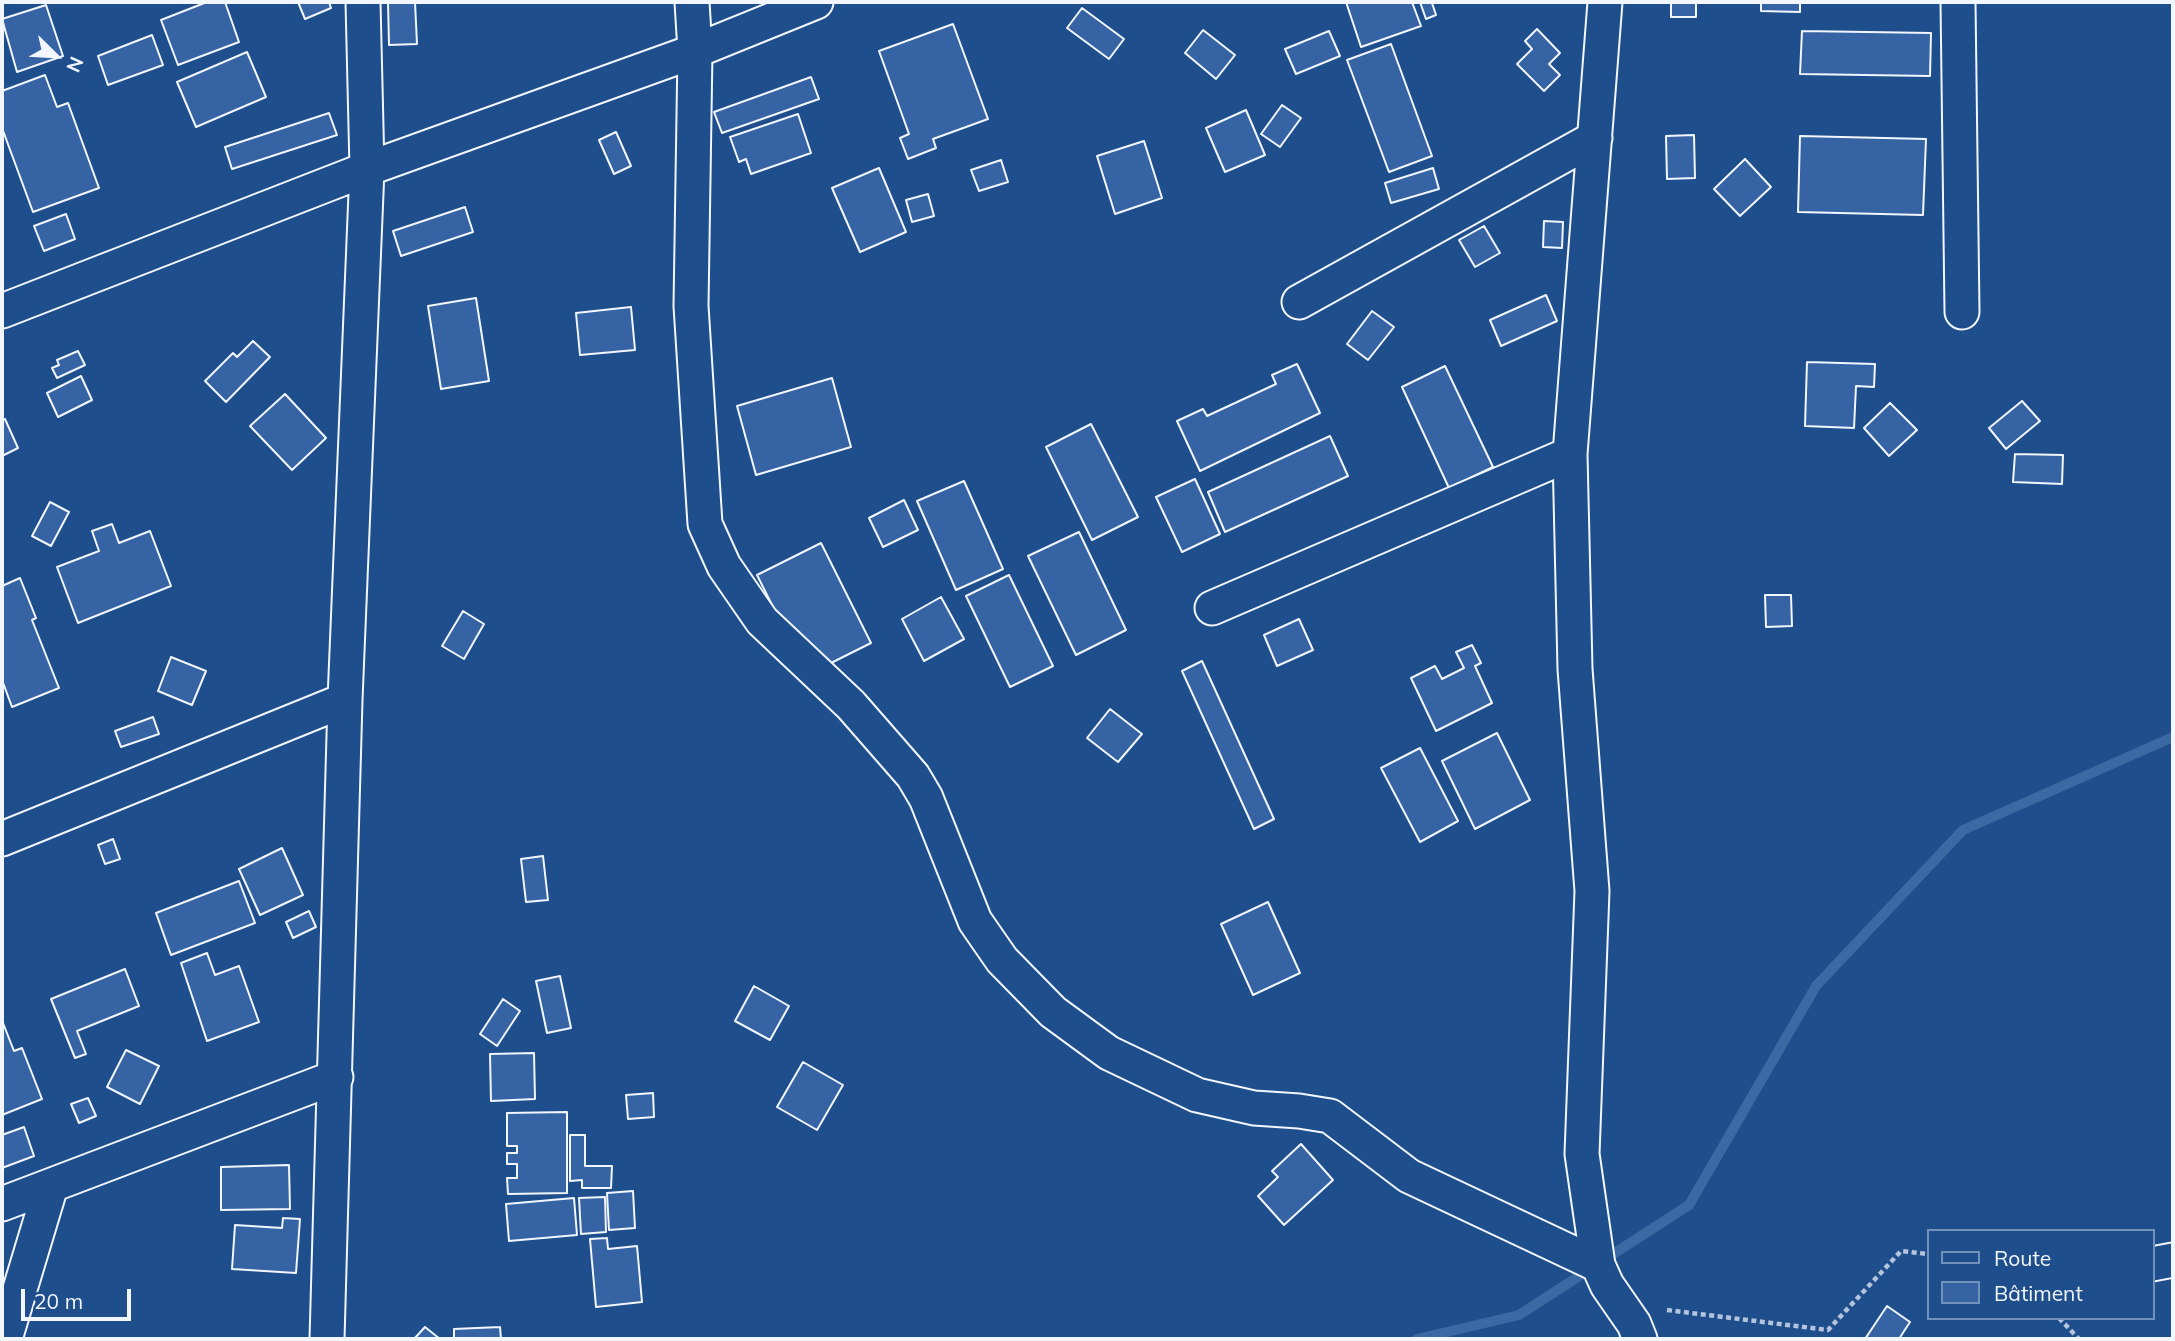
<!DOCTYPE html>
<meta charset="utf-8">
<style>
body{margin:0}
#map{position:relative;width:2175px;height:1341px;overflow:hidden;background:#1f4e8c;font-family:Mulish,sans-serif}
canvas{display:block}
.frame{position:absolute;inset:0;border:4px solid #f2f6ff;pointer-events:none}
.legend{position:absolute;left:1927px;top:1229px;width:228px;height:91px;box-sizing:border-box;background:#1f4e8c;border:2px solid #7391ba;margin:0;padding:9px 12px;list-style:none;font-size:21px;color:#f2f6ff}
.legend li{display:flex;align-items:center;gap:14px;height:35px}
.legend b{width:35px;border:2px solid #7391ba}
.north{position:absolute;left:21px;top:21px;width:70px;height:70px;-webkit-text-stroke:5px #1f4e8c;paint-order:stroke;rotate:114deg;font-size:19px;font-weight:700;line-height:28px;text-align:center;color:#f2f6ff}
.north::after{content:'';display:block;margin:auto;width:24px;height:32px;background:#f2f6ff;clip-path:polygon(50% 0,100% 100%,50% 72%,0 100%)}
.scale{position:absolute;left:21px;top:1289px;width:110px;height:32px;box-sizing:border-box;border:4px solid #f2f6ff;border-top:0;padding-left:9px;font-size:21px;line-height:24px;white-space:nowrap;color:#f2f6ff;-webkit-text-stroke:5px #1f4e8c;paint-order:stroke}
</style>
<div id="map">
<canvas width="2175" height="1341"></canvas>
<div class="frame"></div>
<ul class="legend">
<li><b style="height:9px;background:#1f4e8c"></b>Route</li>
<li><b style="height:19px;background:#3563a3"></b>Bâtiment</li>
</ul>
<div class="north">N</div>
<div class="scale">20 m</div>
</div>
<script>
const ctx = document.querySelector('canvas').getContext('2d');
ctx.lineJoin = 'round';
function shape(rows) {
  const path = new Path2D();
  for (const r of rows) {
    path.moveTo(r[0], r[1]);
    for (let i = 2; i < r.length; i += 2) path.lineTo(r[i], r[i + 1]);
  }
  return path;
}
function trace(path, color, width, dash) {
  ctx.strokeStyle = color;
  ctx.lineWidth = width;
  ctx.lineCap = dash ? 'butt' : 'round';
  ctx.setLineDash(dash || []);
  ctx.stroke(path);
}
function fillPath(path, color) {
  ctx.fillStyle = color;
  ctx.fill(path, 'evenodd');
}
const stream = shape([
 [1417,1339,1519,1315,1689,1205,1816,986,1963,830,2173,737]
]);
const building = shape([
 [207,2,225,2,239,42,178,65,161,20,207,2],
 [298,2,329,2,331,8,305,19,298,2],
 [388,2,415,2,417,44,389,45,388,2],
 [1346,2,1412,2,1421,26,1361,47,1346,2],
 [1420,2,1435,2,1432,3,1436,15,1426,19,1420,2],
 [1671,2,1696,2,1696,17,1671,17,1671,2],
 [1761,2,1800,2,1800,12,1761,11,1761,2],
 [46,5,63,56,17,72,2,19,46,5],
 [1082,8,1124,39,1109,59,1067,28,1082,8],
 [953,24,988,119,933,139,936,148,908,159,900,138,909,134,879,51,953,24],
 [1537,29,1560,53,1549,64,1560,75,1544,91,1517,64,1532,49,1525,41,1537,29],
 [1203,30,1235,55,1216,79,1185,53,1203,30],
 [1329,31,1340,56,1296,74,1285,49,1329,31],
 [1802,31,1931,33,1930,76,1800,74,1802,31],
 [152,35,163,65,108,85,98,56,152,35],
 [1391,44,1432,156,1389,172,1347,60,1391,44],
 [247,52,266,97,196,127,177,82,247,52],
 [45,75,57,107,68,103,99,188,33,212,2,128,2,91,45,75],
 [811,77,819,99,722,133,714,112,811,77],
 [1282,105,1301,118,1280,147,1261,134,1282,105],
 [1246,110,1265,155,1225,172,1206,128,1246,110],
 [329,113,337,135,232,169,225,147,329,113],
 [798,114,811,153,751,174,746,159,739,162,730,137,798,114],
 [616,132,631,166,614,174,599,140,616,132],
 [1694,135,1695,178,1667,179,1666,136,1694,135],
 [1800,136,1926,139,1923,215,1798,212,1800,136],
 [1144,141,1162,198,1115,214,1097,156,1144,141],
 [1745,159,1771,187,1740,216,1714,189,1745,159],
 [1001,160,1008,182,979,191,971,170,1001,160],
 [879,168,906,232,860,252,832,188,879,168],
 [1433,168,1439,189,1391,203,1385,183,1433,168],
 [928,194,934,216,912,222,906,200,928,194],
 [465,207,473,232,401,256,393,231,465,207],
 [66,214,75,239,44,251,34,226,66,214],
 [1544,221,1563,222,1562,248,1543,247,1544,221],
 [1484,226,1500,253,1475,267,1459,240,1484,226],
 [1546,295,1557,321,1501,346,1490,320,1546,295],
 [476,298,489,381,441,389,428,306,476,298],
 [631,307,635,350,580,355,576,313,631,307],
 [1372,311,1394,327,1368,360,1347,344,1372,311],
 [253,341,270,357,226,402,205,381,233,353,237,357,253,341],
 [78,351,85,365,57,378,52,368,59,365,57,360,78,351],
 [1807,362,1875,364,1874,387,1856,386,1854,428,1805,426,1807,362],
 [1297,364,1320,413,1200,471,1177,421,1203,409,1207,416,1276,384,1272,375,1297,364],
 [1445,366,1493,467,1449,488,1402,387,1445,366],
 [81,376,92,400,58,417,47,393,81,376],
 [832,378,851,447,756,475,737,406,832,378],
 [285,394,326,438,292,470,250,426,285,394],
 [2022,401,2040,421,2006,449,1989,428,2022,401],
 [1890,403,1917,430,1889,456,1864,428,1890,403],
 [5,419,18,448,2,456,2,421,5,419],
 [1091,424,1138,517,1092,540,1046,447,1091,424],
 [1330,436,1348,476,1225,532,1208,492,1330,436],
 [2015,454,2063,455,2062,484,2013,482,2015,454],
 [1195,479,1220,534,1182,552,1156,497,1195,479],
 [964,481,1003,569,956,590,917,501,964,481],
 [904,500,918,530,883,547,869,518,904,500],
 [50,502,69,512,51,546,32,536,50,502],
 [112,524,119,543,150,531,171,586,78,623,57,567,99,551,92,531,112,524],
 [1079,532,1126,630,1076,655,1028,556,1079,532],
 [821,543,871,643,807,675,757,575,821,543],
 [1009,575,1053,666,1010,687,966,596,1009,575],
 [20,578,36,618,32,620,59,688,12,707,2,680,2,586,20,578],
 [1765,595,1791,595,1792,626,1766,627,1765,595],
 [941,597,964,639,924,661,902,619,941,597],
 [463,611,484,624,464,659,442,646,463,611],
 [1299,619,1313,650,1277,666,1264,635,1299,619],
 [1472,645,1481,663,1475,666,1492,703,1436,731,1411,678,1435,666,1442,679,1464,668,1456,652,1472,645],
 [171,657,206,671,192,705,158,691,171,657],
 [1202,661,1274,819,1254,829,1182,671,1202,661],
 [1110,709,1142,734,1118,762,1087,738,1110,709],
 [153,717,159,734,121,747,115,731,153,717],
 [1497,733,1530,800,1475,829,1442,761,1497,733],
 [1420,748,1458,821,1420,842,1381,768,1420,748],
 [113,839,120,859,105,864,98,845,113,839],
 [282,848,303,895,260,915,239,869,282,848],
 [543,856,548,900,526,902,521,859,543,856],
 [239,881,255,923,171,955,156,913,239,881],
 [1268,902,1300,973,1253,995,1221,924,1268,902],
 [309,911,316,927,293,938,286,922,309,911],
 [207,953,215,975,239,966,259,1022,207,1041,181,963,207,953],
 [125,969,139,1006,77,1031,86,1054,75,1058,51,999,125,969],
 [560,976,571,1028,547,1033,536,981,560,976],
 [754,986,789,1006,770,1040,735,1021,754,986],
 [503,999,520,1011,497,1046,480,1034,503,999],
 [3,1023,14,1051,22,1048,42,1099,2,1115,3,1023],
 [126,1050,159,1066,140,1104,107,1087,126,1050],
 [534,1053,535,1099,491,1101,490,1054,534,1053],
 [803,1062,843,1085,817,1130,777,1107,803,1062],
 [653,1093,654,1117,628,1119,626,1095,653,1093],
 [88,1098,96,1116,79,1123,71,1104,88,1098],
 [567,1112,567,1193,508,1194,507,1178,517,1178,517,1164,507,1164,507,1153,517,1153,517,1146,507,1146,507,1113,567,1112],
 [24,1127,34,1156,2,1168,2,1135,24,1127],
 [570,1135,585,1135,585,1166,612,1166,611,1188,582,1188,582,1180,570,1181,570,1135],
 [1301,1144,1333,1180,1284,1225,1258,1196,1278,1177,1272,1171,1301,1144],
 [289,1165,290,1209,221,1210,221,1167,289,1165],
 [633,1191,635,1228,609,1230,607,1193,633,1191],
 [605,1197,606,1232,581,1234,579,1198,605,1197],
 [574,1198,577,1235,509,1241,506,1204,574,1198],
 [283,1218,300,1219,296,1273,232,1269,235,1225,282,1228,283,1218],
 [607,1238,608,1249,637,1246,642,1302,596,1307,590,1239,607,1238],
 [1887,1306,1910,1322,1899,1339,1865,1339,1887,1306],
 [425,1327,440,1339,414,1339,425,1327],
 [500,1327,501,1339,454,1339,454,1329,500,1327]
]);
const path = shape([
 [1667,1310,1828,1330,1901,1251,1928,1254],
 [2059,1318,2079,1339]
]);
const street = shape([
 [692,2,695,51,691,306,705,524,724,566,762,621,851,705,913,776,926,798,975,921,1002,960,1053,1012,1109,1053,1197,1095,1254,1108,1299,1111,1330,1116,1409,1176,1598,1265],
 [1605,2,1570,454,1575,669,1592,891,1582,1154,1598,1265,1607,1285,1634,1324,1640,1339],
 [1958,2,1962,312],
 [1299,302,1595,138],
 [2,311,367,169,695,51,816,2],
 [1212,608,1570,454],
 [2,839,345,700],
 [2,1204,336,1077],
 [2152,1264,2173,1260],
 [5,1339,51,1186],
 [327,1339,345,700,367,169,363,2]
]);
trace(stream, '#3b69a3', 10);
fillPath(building, '#3563a3');
trace(building, '#f2f6ff', 2);
trace(street, '#f2f6ff', 37);
trace(path, '#b3c4dc', 4.5, [5, 3.5]);
trace(street, '#1f4e8c', 33);
</script>
